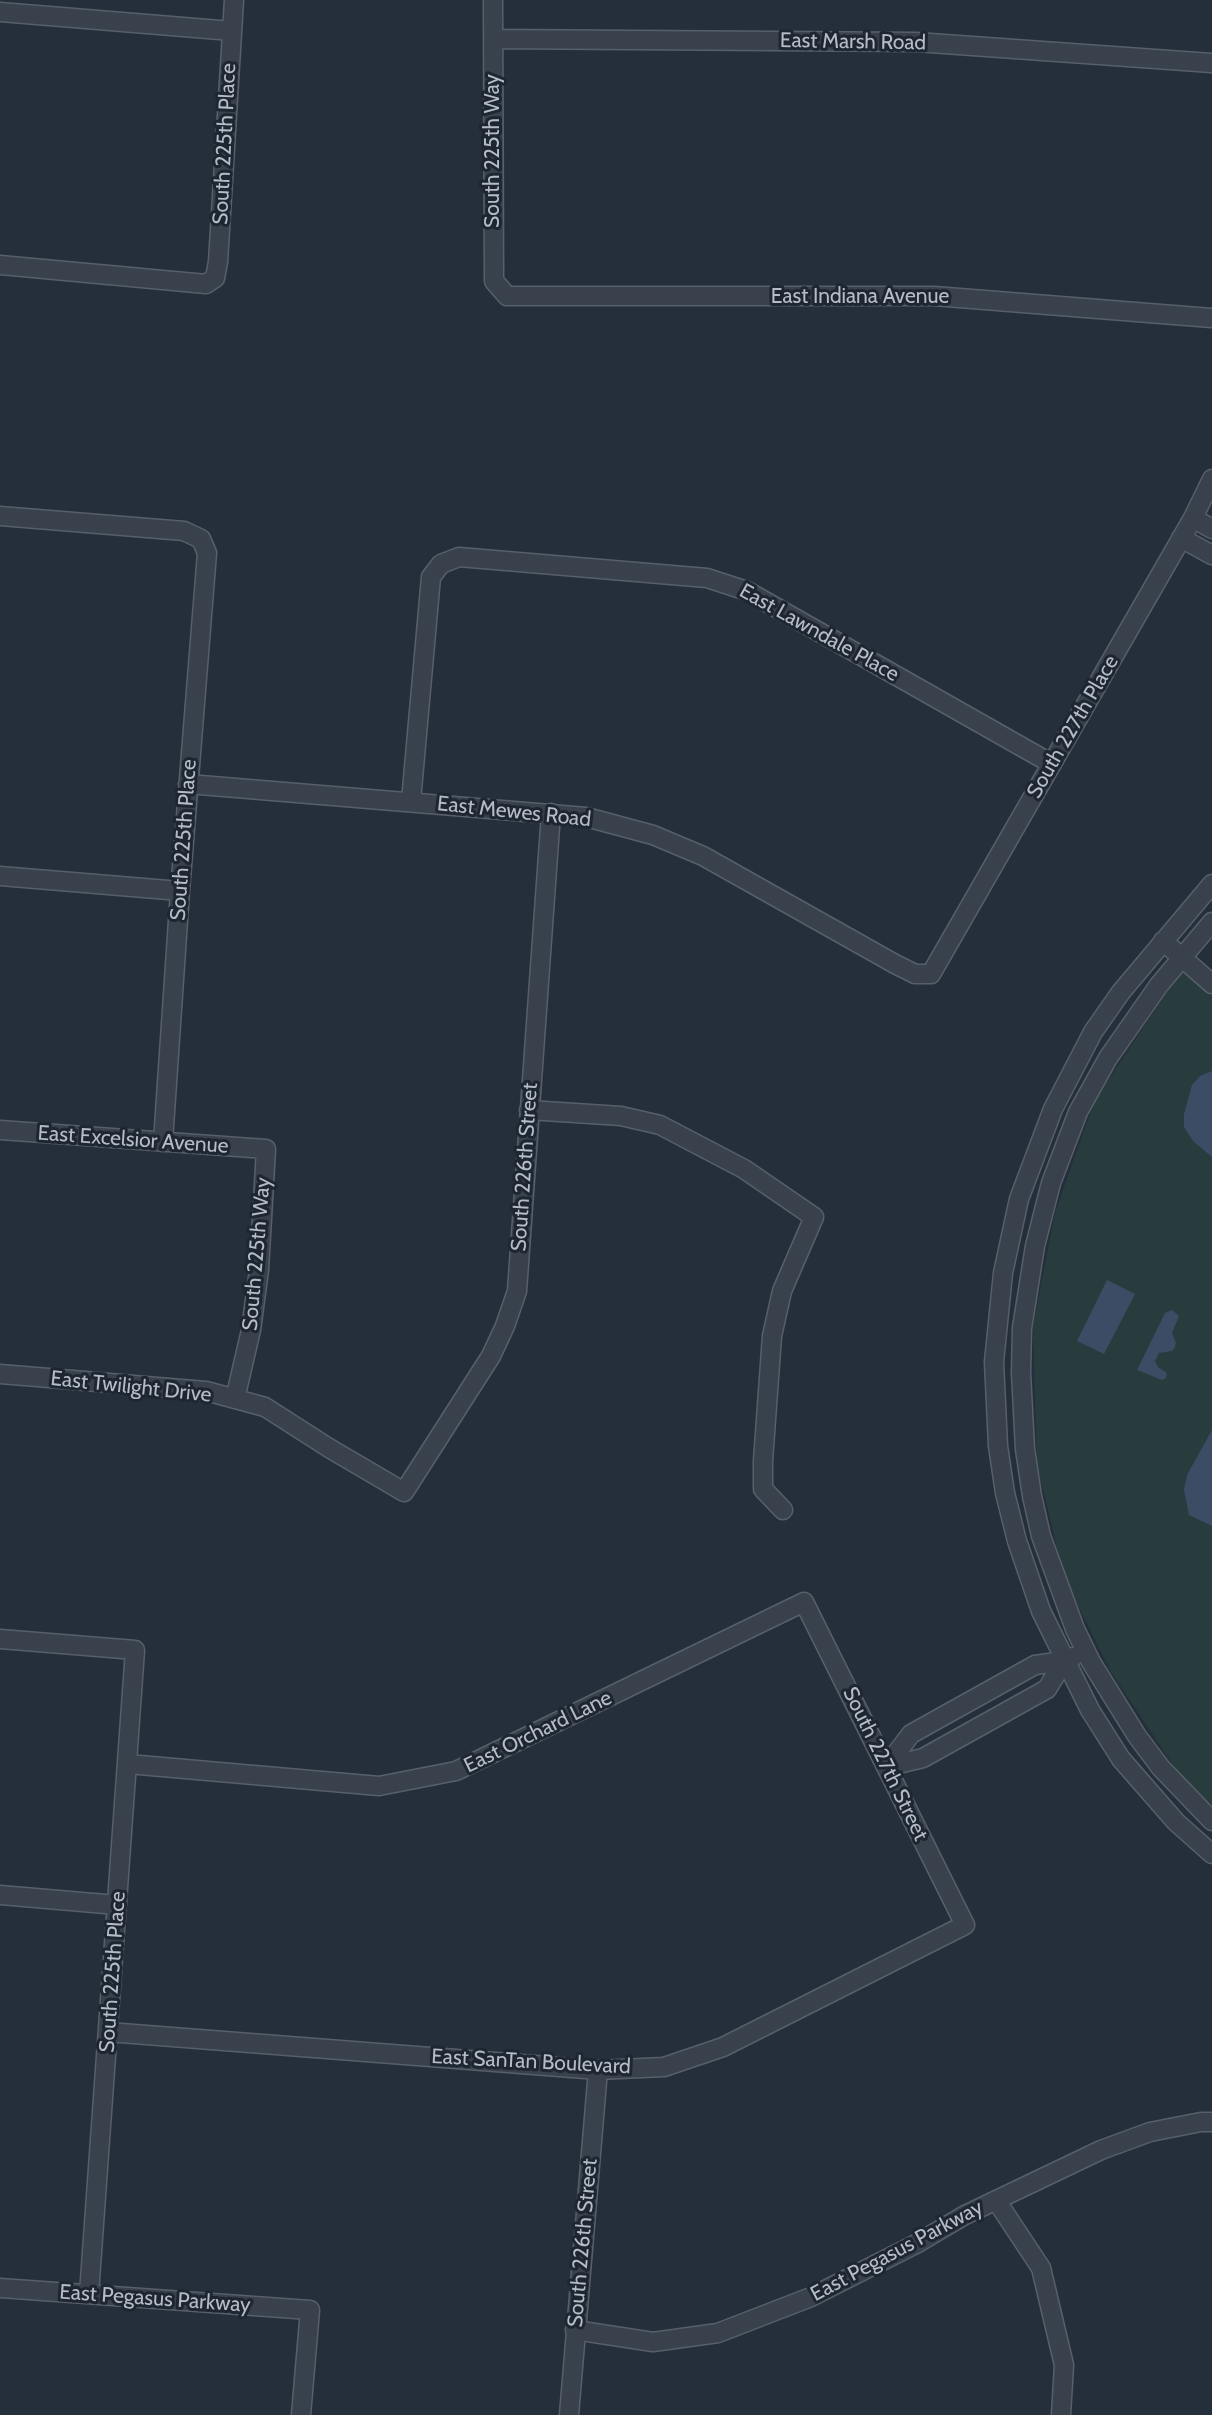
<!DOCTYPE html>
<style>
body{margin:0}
canvas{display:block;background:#252f3c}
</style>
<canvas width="1212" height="2415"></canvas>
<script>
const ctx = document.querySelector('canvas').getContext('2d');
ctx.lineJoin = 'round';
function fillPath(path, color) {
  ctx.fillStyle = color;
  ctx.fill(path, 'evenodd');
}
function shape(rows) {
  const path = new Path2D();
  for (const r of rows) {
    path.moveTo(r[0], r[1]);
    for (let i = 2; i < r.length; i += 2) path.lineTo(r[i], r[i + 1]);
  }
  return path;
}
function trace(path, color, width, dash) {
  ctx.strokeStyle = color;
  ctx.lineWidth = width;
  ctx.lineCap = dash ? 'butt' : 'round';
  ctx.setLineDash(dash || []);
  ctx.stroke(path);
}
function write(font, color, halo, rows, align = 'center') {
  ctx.font = font + ' Cabin,sans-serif';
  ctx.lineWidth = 6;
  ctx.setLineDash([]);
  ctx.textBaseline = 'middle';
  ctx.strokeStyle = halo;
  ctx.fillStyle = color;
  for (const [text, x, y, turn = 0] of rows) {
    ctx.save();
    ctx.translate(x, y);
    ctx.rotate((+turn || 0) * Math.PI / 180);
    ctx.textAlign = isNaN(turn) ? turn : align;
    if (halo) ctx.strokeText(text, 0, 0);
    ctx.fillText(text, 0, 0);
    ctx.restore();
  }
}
const green = shape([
 [1182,970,1212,996,1212,1805,1181,1777,1111,1672,1064,1577,1037,1464,1033,1326,1055,1213,1095,1100]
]);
const water = shape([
 [1212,1071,1212,1157,1193,1141,1184,1127,1184,1114,1192,1085,1200,1076],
 [1107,1280,1135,1294,1104,1354,1077,1341],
 [1172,1310,1179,1316,1172,1333,1176,1343,1175,1347,1172,1351,1159,1353,1155,1361,1158,1367,1167,1373,1166,1378,1162,1380,1137,1370,1165,1313],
 [1212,1430,1212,1526,1189,1515,1184,1490,1187,1475]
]);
const minor = shape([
 [493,0,494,281,507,296,934,296,1212,318],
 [0,12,232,31],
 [493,39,916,42,1212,63],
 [0,265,206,284,215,278,218,262,234,0],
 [0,516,184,531,201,539,207,553,180,891,163,1142],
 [1193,518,1212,529],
 [1181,538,1212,555],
 [188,784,586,817,653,835,703,856,895,964,915,974,931,974,1193,518,1212,479],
 [411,801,431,577,441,564,459,557,707,578,747,591,1052,764],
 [0,876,180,891],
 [1212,884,1121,992,1093,1032,1053,1109,1019,1199,1003,1273,994,1362,998,1446,1005,1493,1017,1541,1041,1611,1090,1710,1121,1759,1176,1822,1212,1854],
 [1212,922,1159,985,1108,1058,1078,1112,1051,1183,1035,1246,1022,1328,1021,1373,1025,1449,1032,1496,1041,1536,1075,1629,1091,1662,1137,1736,1161,1768,1212,1821],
 [1163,941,1212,984],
 [529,1110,621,1116,660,1125,744,1169,814,1217,782,1291,772,1336,763,1461,763,1489,783,1510],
 [0,1130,266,1149,259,1270,251,1330,235,1399],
 [0,1374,206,1391,265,1407,329,1448,404,1492,491,1356,505,1326,517,1291,551,813],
 [0,1639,135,1650,89,2294],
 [886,1767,911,1734,1035,1665,1064,1661,1073,1657],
 [886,1767,923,1758,1047,1689,1064,1661],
 [0,1895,117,1905],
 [108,2032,598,2070,664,2067,723,2047,965,1925,804,1602,456,1771,379,1786,128,1764],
 [996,2200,1041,2268,1064,2365,1061,2415],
 [0,2288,310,2310,301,2415],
 [575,2330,653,2342,718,2333,811,2297,916,2244,965,2215,1101,2150,1150,2132,1201,2122,1212,2122],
 [569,2415,598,2070]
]);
const streetNames = [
 ["East Marsh Road",853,42,1],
 ["South 225th Place",225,144,-87],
 ["South 225th Way",493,151,-90],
 ["East Indiana Avenue",860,297],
 ["East Lawndale Place",819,633,29],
 ["South 227th Place",1073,727,-60],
 ["East Mewes Road",514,812,6],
 ["South 225th Place",184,840,-86],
 ["East Excelsior Avenue",133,1140,4],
 ["South 226th Street",525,1167,-86],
 ["South 225th Way",257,1254,-85],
 ["East Twilight Drive",131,1387,6],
 ["East Orchard Lane",538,1732,-26],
 ["South 227th Street",885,1764,64],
 ["South 225th Place",113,1972,-86],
 ["East SanTan Boulevard",531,2062,3],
 ["South 226th Street",583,2243,-85],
 ["East Pegasus Parkway",897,2251,-28],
 ["East Pegasus Parkway",155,2299,4]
];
fillPath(green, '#283c3e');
fillPath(water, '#3b4c64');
trace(minor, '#575f6a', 21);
trace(minor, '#38414c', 18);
write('21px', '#b4bcc7', '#1e2631', streetNames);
</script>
